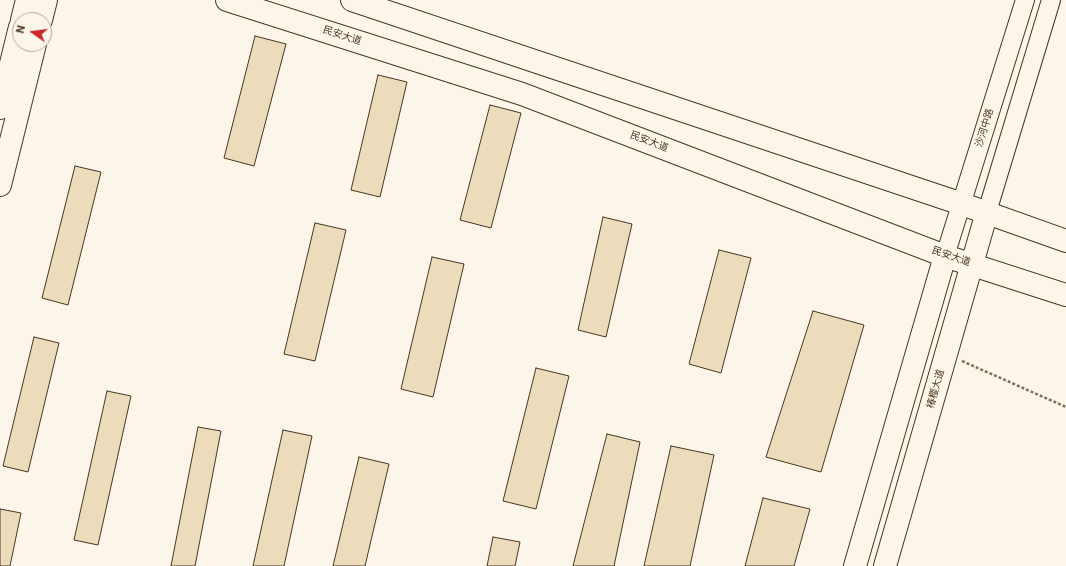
<!DOCTYPE html>
<meta charset="utf-8">
<style>
body{margin:0}
#map{position:relative;width:1066px;height:566px;overflow:hidden;background:#fbf6e9;font-family:Roboto,sans-serif}
canvas{display:block}
.north{position:absolute;left:12px;top:12px;width:40px;height:40px;box-sizing:border-box;background:#fbf6e9;border:1px solid #b4a999;border-radius:50%;rotate:284deg;font-size:11px;font-weight:700;line-height:16px;text-align:center;color:#4a3520}
.north::after{content:'';display:block;margin:auto;width:14px;height:18px;background:#c62828;clip-path:polygon(50% 0,100% 100%,50% 72%,0 100%)}
</style>
<div id="map">
<canvas width="1066" height="566"></canvas>
<div class="north">N</div>
</div>
<script>
const ctx = document.querySelector('canvas').getContext('2d');
ctx.lineJoin = 'round';
function fillPath(path, color) {
  ctx.fillStyle = color;
  ctx.fill(path, 'evenodd');
}
function shape(rows) {
  const path = new Path2D();
  for (const r of rows) {
    path.moveTo(r[0], r[1]);
    for (let i = 2; i < r.length; i += 2) path.lineTo(r[i], r[i + 1]);
  }
  return path;
}
function trace(path, color, width, dash) {
  ctx.strokeStyle = color;
  ctx.lineWidth = width;
  ctx.lineCap = dash ? 'butt' : 'round';
  ctx.setLineDash(dash || []);
  ctx.stroke(path);
}
function write(font, color, halo, rows, align = 'center') {
  ctx.font = font + ' Roboto,"Noto Sans SC",sans-serif';
  ctx.lineWidth = 3;
  ctx.setLineDash([]);
  ctx.textBaseline = 'middle';
  ctx.strokeStyle = halo;
  ctx.fillStyle = color;
  for (const [text, x, y, turn = 0] of rows) {
    ctx.save();
    ctx.translate(x, y);
    ctx.rotate((+turn || 0) * Math.PI / 180);
    ctx.textAlign = isNaN(turn) ? turn : align;
    if (halo) ctx.strokeText(text, 0, 0);
    ctx.fillText(text, 0, 0);
    ctx.restore();
  }
}
const building = shape([
 [255,36,286,44,254,166,224,158,255,36],
 [378,75,407,82,380,197,351,190,378,75],
 [490,105,521,113,491,228,460,220,490,105],
 [75,166,101,172,68,305,42,298,75,166],
 [603,217,632,224,606,337,578,330,603,217],
 [315,223,346,230,315,361,284,354,315,223],
 [719,250,751,258,721,373,689,364,719,250],
 [432,257,464,264,433,397,401,389,432,257],
 [813,311,864,325,821,472,766,457,813,311],
 [34,337,59,343,28,472,3,466,34,337],
 [536,368,569,376,536,509,503,501,536,368],
 [107,391,131,396,98,545,74,540,107,391],
 [198,427,221,431,195,566,171,566,198,427],
 [283,430,312,436,284,566,253,566,283,430],
 [607,434,640,442,614,566,573,566,607,434],
 [671,446,714,455,690,566,644,566,671,446],
 [359,457,389,464,365,566,333,566,359,457],
 [763,498,810,509,794,566,745,566,763,498],
 [0,509,21,513,10,566,0,566,0,509],
 [493,537,520,542,515,566,487,566,493,537]
]);
const path = shape([
 [962,361,1066,407]
]);
const minor = shape([
 [987,212,1051,0],
 [945,256,1025,0]
]);
const major = shape([
 [22,20,27,0],
 [41,20,46,0],
 [0,108,20,27],
 [0,185,35,44],
 [855,566,945,256],
 [885,566,987,212]
]);
const highway = shape([
 [227,0,522,94,945,256,1066,295],
 [352,0,962,204,1066,241]
]);
const streetNames = [
 ["民安大道",342,36,18],
 ["沙河中路",985,128,-73],
 ["民安大道",649,142,21],
 ["民安大道",951,257,19],
 ["椿樱大道",936,389,-74]
];
fillPath(building, '#ecdcbc');
trace(building, '#4a3520', 1);
trace(minor, '#4a3520', 20);
trace(major, '#4a3520', 24);
trace(highway, '#4a3520', 24);
trace(path, '#7f6f5c', 2.5, [3, 2]);
trace(minor, '#fbf6e9', 18);
trace(major, '#fbf6e9', 22);
trace(highway, '#fbf6e9', 22);
write('10px', '#4a3520', '#fbf6e9', streetNames);
</script>
